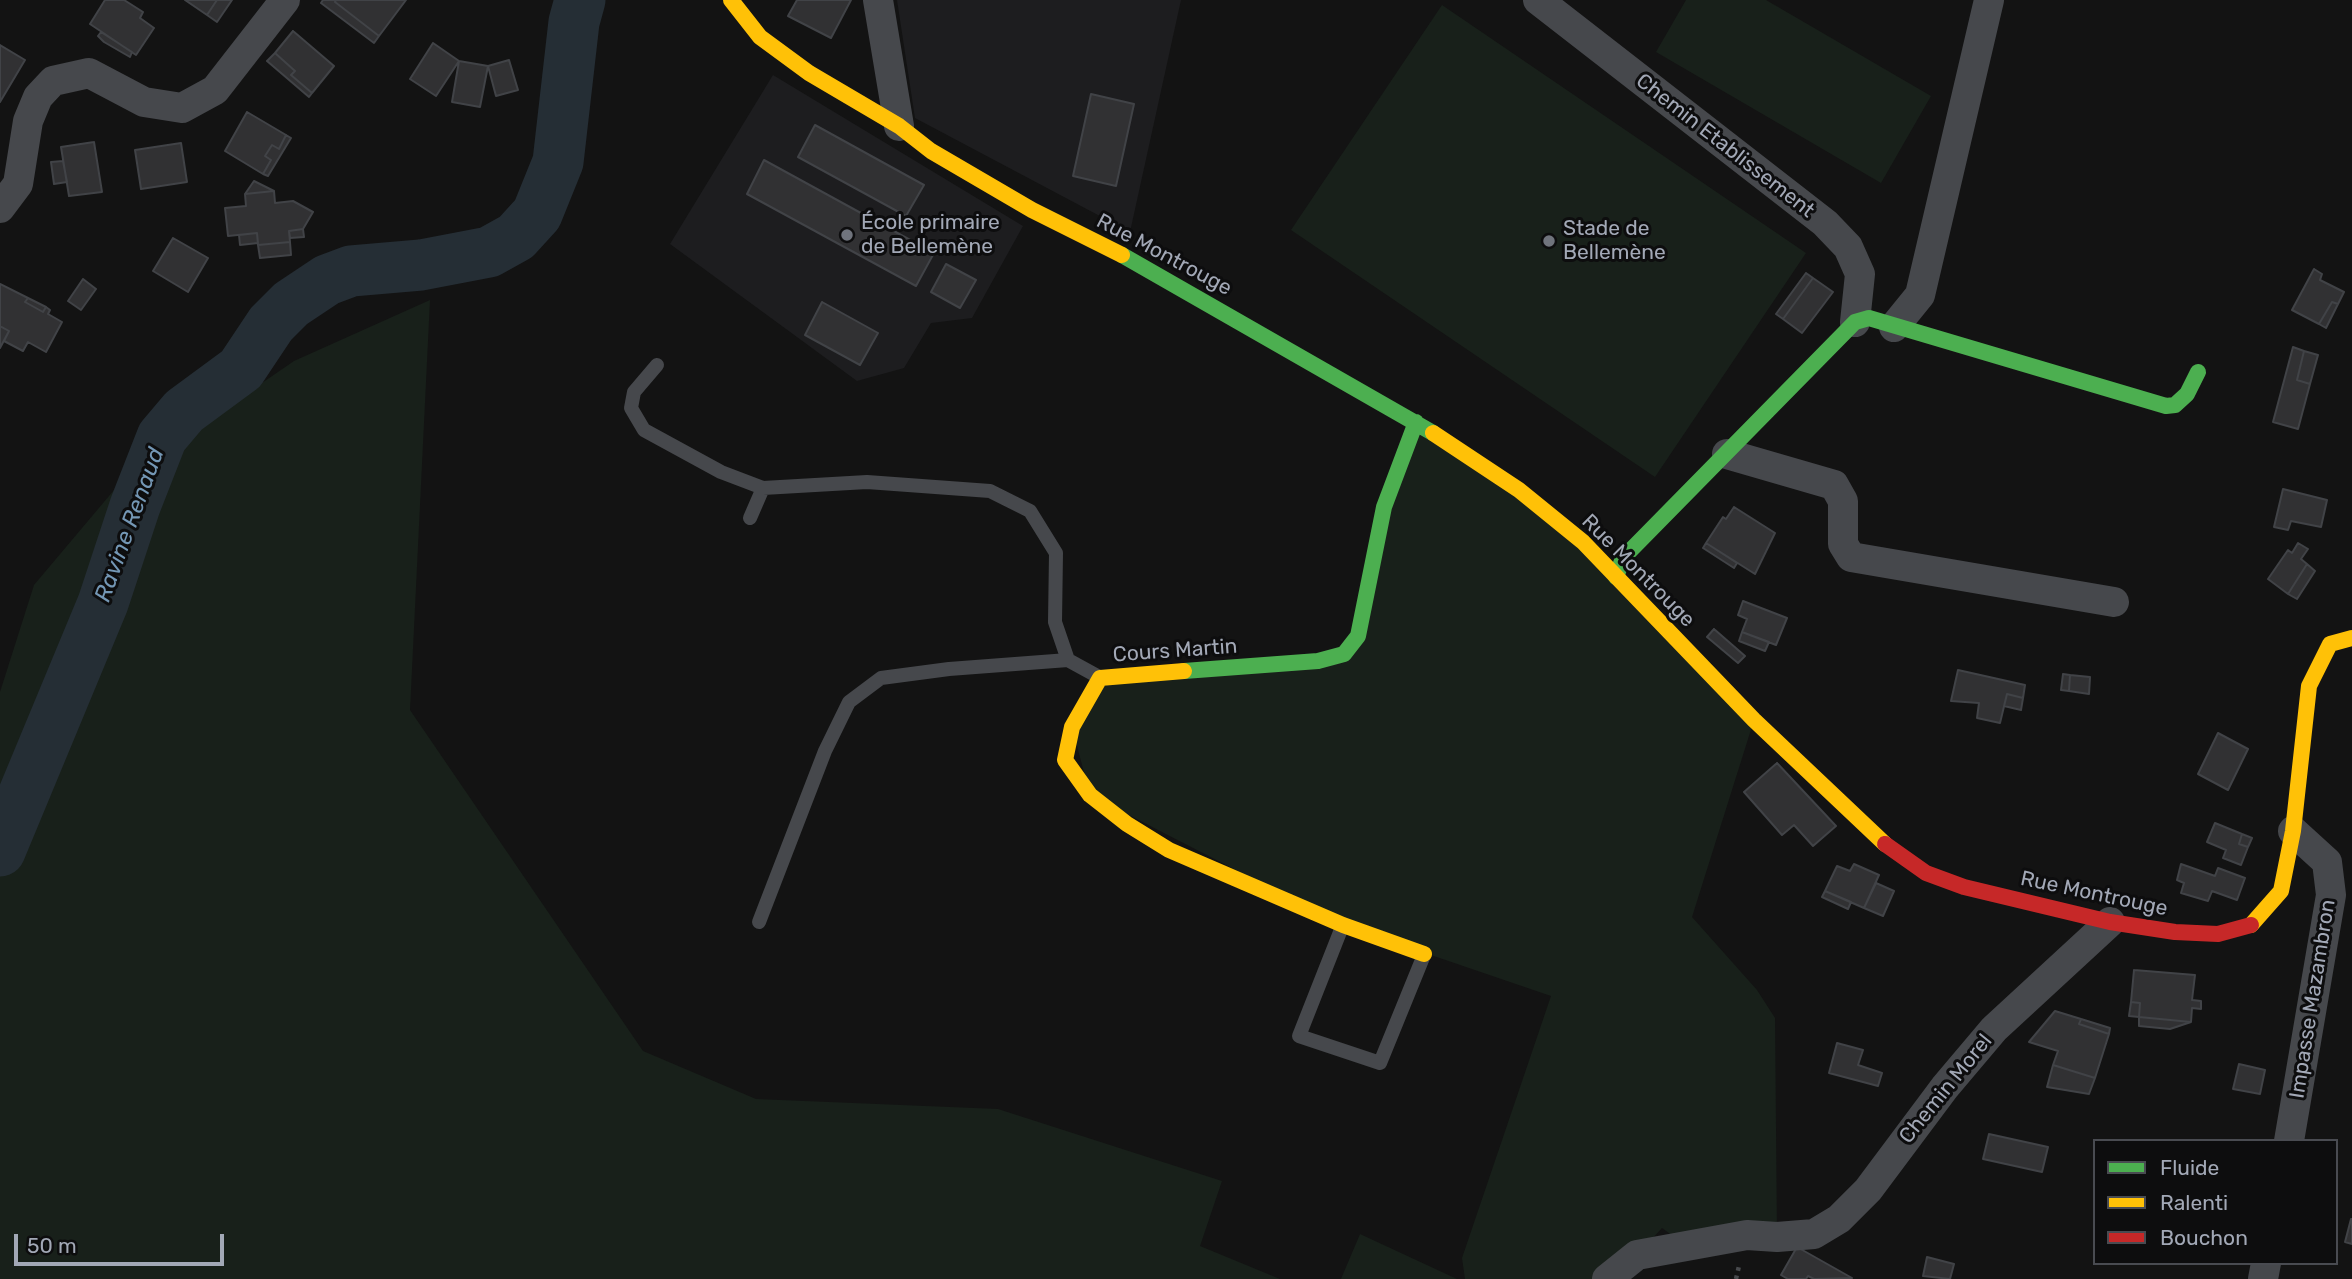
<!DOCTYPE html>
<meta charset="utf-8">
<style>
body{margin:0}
#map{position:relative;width:2352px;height:1279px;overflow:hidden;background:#131313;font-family:Rubik,sans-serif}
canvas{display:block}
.legend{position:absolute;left:2093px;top:1139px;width:245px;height:126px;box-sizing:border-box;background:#0d0d0e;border:2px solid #494b51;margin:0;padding:9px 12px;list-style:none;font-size:21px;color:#a2a8b6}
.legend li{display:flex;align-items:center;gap:14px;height:35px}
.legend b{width:35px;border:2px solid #494b51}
.scale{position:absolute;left:14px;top:1234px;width:210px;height:32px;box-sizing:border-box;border:4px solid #a2a8b6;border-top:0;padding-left:9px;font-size:21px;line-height:24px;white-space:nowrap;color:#a2a8b6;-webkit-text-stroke:5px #0d0d0e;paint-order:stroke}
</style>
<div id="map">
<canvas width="2352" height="1279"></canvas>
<ul class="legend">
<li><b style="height:9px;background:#4caf50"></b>Fluide</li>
<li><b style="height:9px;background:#ffc107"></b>Ralenti</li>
<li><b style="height:9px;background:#c62828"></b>Bouchon</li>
</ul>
<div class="scale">50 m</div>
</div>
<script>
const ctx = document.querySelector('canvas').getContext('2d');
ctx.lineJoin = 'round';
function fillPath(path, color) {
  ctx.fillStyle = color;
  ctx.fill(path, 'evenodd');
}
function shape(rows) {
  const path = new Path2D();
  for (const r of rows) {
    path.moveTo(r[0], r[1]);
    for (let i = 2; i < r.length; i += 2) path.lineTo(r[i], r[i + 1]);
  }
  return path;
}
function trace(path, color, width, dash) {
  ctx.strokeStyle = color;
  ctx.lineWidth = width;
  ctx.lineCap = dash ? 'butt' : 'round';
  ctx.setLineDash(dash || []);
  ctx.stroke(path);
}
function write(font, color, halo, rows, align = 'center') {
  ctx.font = font + ' Rubik,sans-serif';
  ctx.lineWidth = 6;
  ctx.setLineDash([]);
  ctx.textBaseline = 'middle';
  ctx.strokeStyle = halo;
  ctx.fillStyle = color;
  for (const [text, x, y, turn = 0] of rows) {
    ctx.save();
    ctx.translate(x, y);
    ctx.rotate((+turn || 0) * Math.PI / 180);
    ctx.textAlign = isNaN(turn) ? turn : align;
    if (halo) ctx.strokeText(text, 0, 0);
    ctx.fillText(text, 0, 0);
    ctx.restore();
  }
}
const built = shape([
 [897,0,1181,0,1130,232,915,118],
 [773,75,1023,226,972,318,931,323,904,368,857,381,670,244]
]);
const green = shape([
 [1686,0,1766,0,1931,96,1881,183,1656,52],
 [1442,5,1806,253,1655,477,1291,230],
 [430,300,410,710,643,1051,756,1099,998,1109,1222,1181,1200,1246,1280,1279,0,1279,0,692,34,585,125,477,294,361],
 [1416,422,1519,490,1754,720,1692,917,1757,990,1775,1018,1777,1237,1684,1244,1662,1228,1637,1255,1607,1279,1465,1279,1462,1258,1551,996,1343,925,1090,795,1072,727,1100,678,1344,654],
 [1360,1234,1457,1279,1341,1279]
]);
const river = shape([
 [0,851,103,603,135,506,162,437,184,411,241,369,271,324,291,304,327,280,351,271,421,265,489,252,516,237,537,214,558,162,574,22,580,0]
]);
const building = shape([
 [105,0,124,0,143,12,140,18,154,28,136,55,90,24,105,0],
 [185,0,217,0,207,15,185,0],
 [217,0,232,0,217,22,207,15,217,0],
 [323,0,336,0,335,2,379,36,374,43,321,3,323,0],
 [336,0,406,0,379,36,335,2,336,0],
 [797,0,851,0,831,38,788,16,797,0],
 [293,31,334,66,312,93,291,75,295,71,275,53,293,31],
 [101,32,132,52,130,57,104,42,98,36,101,32],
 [433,43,459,61,436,96,410,79,433,43],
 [0,45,25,60,0,102,0,45],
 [275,53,295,71,291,75,312,93,309,97,267,61,275,53],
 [509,60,518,90,496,96,488,66,509,60],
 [459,61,488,66,480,107,452,102,459,61],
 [1091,94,1134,104,1116,186,1073,176,1091,94],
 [247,112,286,135,279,149,272,145,265,156,271,160,263,174,225,151,247,112],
 [815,125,924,185,906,216,798,157,815,125],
 [286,135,291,138,268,176,263,174,271,160,265,156,272,145,279,149,286,135],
 [94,142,102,192,69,196,61,147,94,142],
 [181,143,187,182,141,189,135,150,181,143],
 [764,160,934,253,916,286,747,194,764,160],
 [63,161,67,182,54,184,51,162,63,161],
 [254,181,274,191,245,194,254,181],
 [274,191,275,203,293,201,313,212,303,229,289,231,290,242,258,245,257,233,228,236,225,208,246,206,245,194,274,191],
 [303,229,304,237,290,238,289,231,303,229],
 [257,233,258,243,240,245,239,235,257,233],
 [173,238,208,258,188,292,153,271,173,238],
 [290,242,291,255,260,258,258,245,290,242],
 [946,264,976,280,960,308,931,292,946,264],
 [2314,269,2322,274,2320,280,2344,292,2338,304,2332,302,2319,324,2292,310,2314,269],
 [1806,273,1813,278,1783,319,1776,314,1806,273],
 [1813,278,1833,292,1802,333,1783,319,1813,278],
 [83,279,96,289,81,310,68,301,83,279],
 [0,284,28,298,25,302,43,312,46,307,50,310,48,314,62,322,46,352,28,342,23,351,4,341,9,331,0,326,0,284],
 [28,298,46,307,43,312,25,302,28,298],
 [822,302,878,333,860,365,805,335,822,302],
 [2332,302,2338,304,2326,328,2319,324,2332,302],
 [0,326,9,331,0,348,0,326],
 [2293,347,2304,351,2297,380,2310,384,2298,429,2273,422,2293,347],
 [2304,351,2318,355,2310,384,2297,380,2304,351],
 [2283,489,2327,500,2321,527,2291,521,2288,530,2274,527,2283,489],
 [1734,507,1775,533,1755,574,1706,543,1723,517,1726,519,1734,507],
 [1706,543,1737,563,1734,568,1703,548,1706,543],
 [2298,543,2308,549,2301,559,2307,564,2288,594,2268,579,2288,550,2292,553,2298,543],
 [2307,564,2315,571,2297,599,2288,594,2307,564],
 [1743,601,1787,618,1776,645,1742,632,1747,619,1738,615,1743,601],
 [1714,629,1745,656,1738,663,1707,637,1714,629],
 [1742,632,1769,642,1765,651,1739,641,1742,632],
 [1958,670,2025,685,2023,698,2007,694,2000,723,1977,718,1979,703,1951,701,1958,670],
 [2063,674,2070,675,2069,691,2061,690,2063,674],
 [2070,675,2090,677,2089,694,2069,691,2070,675],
 [2007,694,2023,698,2021,710,2004,706,2007,694],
 [2218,733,2248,749,2228,790,2198,774,2218,733],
 [1777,763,1836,826,1813,846,1794,825,1782,835,1744,792,1777,763],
 [2215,823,2242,834,2239,844,2248,847,2241,865,2223,858,2226,850,2207,842,2215,823],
 [2242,834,2252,838,2248,847,2239,844,2242,834],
 [1854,864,1879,875,1864,908,1825,891,1837,866,1850,871,1854,864],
 [2181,864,2215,876,2218,868,2245,878,2237,900,2212,891,2208,901,2181,893,2184,883,2177,880,2181,864],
 [1876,883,1894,891,1883,916,1864,908,1876,883],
 [1825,891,1851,902,1848,909,1822,897,1825,891],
 [2134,970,2195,975,2192,1000,2201,1001,2201,1009,2192,1008,2191,1022,2139,1017,2140,1003,2131,1002,2134,970],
 [2131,1002,2140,1003,2139,1017,2129,1016,2131,1002],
 [2055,1011,2081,1019,2079,1024,2109,1034,2095,1078,2053,1065,2058,1051,2029,1042,2055,1011],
 [2139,1017,2191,1022,2170,1029,2139,1026,2139,1017],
 [2081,1019,2110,1028,2109,1034,2079,1024,2081,1019],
 [1837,1043,1863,1050,1858,1065,1882,1073,1878,1086,1829,1073,1837,1043],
 [2239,1064,2265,1070,2260,1094,2233,1089,2239,1064],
 [2053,1065,2095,1078,2089,1094,2047,1087,2053,1065],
 [1989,1134,2048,1147,2042,1172,1983,1159,1989,1134],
 [2351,1219,2352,1219,2352,1244,2345,1242,2351,1219],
 [1797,1247,1852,1278,1814,1279,1808,1276,1806,1279,1788,1279,1781,1275,1797,1247],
 [1927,1257,1954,1264,1950,1279,1923,1276,1927,1257]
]);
const path = shape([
 [1736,1279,1739,1266]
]);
const lane = shape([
 [657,365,634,392,631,408,644,430,721,472,763,488,867,482,990,491,1030,511,1056,553,1055,622,1068,660],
 [750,518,763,488],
 [759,922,825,751,849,702,881,678,949,669,1068,660,1099,677],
 [1342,927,1299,1036,1380,1063,1424,955]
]);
const street = shape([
 [878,0,899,126],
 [1538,0,1825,223,1848,247,1860,274,1855,322],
 [0,208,18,184,28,121,38,97,53,81,89,73,144,102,182,108,215,90,285,0],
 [1894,327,1920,295,1989,0],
 [1727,454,1834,485,1843,501,1843,544,1851,557,2114,602],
 [2289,1141,2331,895,2327,862,2293,831],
 [1607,1279,1637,1255,1747,1235,1777,1237,1814,1234,1839,1219,1868,1190,1945,1087,1994,1029,2110,922],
 [2263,1279,2266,1263]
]);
const fast = shape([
 [1122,255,1433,433],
 [1616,577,1623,558,1855,322,1869,318,2166,406,2175,405,2187,394,2198,372],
 [1184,671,1318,661,1344,654,1358,636,1384,507,1416,422]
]);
const slow = shape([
 [731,0,760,37,809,73,899,126,931,151,1032,210,1122,255],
 [1433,433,1519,490,1583,542,1754,720,1885,844],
 [1184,671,1100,678,1072,727,1065,760,1090,795,1127,824,1169,850,1343,925,1424,954],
 [2251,925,2281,891,2293,831,2309,686,2330,644,2352,638]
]);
const jam = shape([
 [1885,844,1926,873,1964,887,2110,922,2175,932,2218,934,2251,925]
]);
const markers = [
 [847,235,7,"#70747d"],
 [1549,241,7,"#70747d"]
];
const streetNames = [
 ["Chemin Etablissement",1725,146,38],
 ["Rue Montrouge",1164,255,28],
 ["Rue Montrouge",1638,571,45],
 ["Cours Martin",1175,651,-4],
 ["Rue Montrouge",2094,894,12],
 ["Impasse Mazambron",2313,999,-81],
 ["Chemin Morel",1946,1089,-51]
];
const poiNames = [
 ["École primaire",861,223],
 ["de Bellemène",861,247],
 ["Stade de",1563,229],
 ["Bellemène",1563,253]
];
const waterNames = [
 ["Ravine Renaud",130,525,-70]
];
fillPath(built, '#1d1d1f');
fillPath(green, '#18201a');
trace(river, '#252e35', 51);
fillPath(building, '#313133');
trace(building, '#414347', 2);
trace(path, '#484a4d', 4.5, [3.5, 5]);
trace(lane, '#46484c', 14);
trace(street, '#46484c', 30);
trace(fast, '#4caf50', 16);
trace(slow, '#ffc107', 16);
trace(jam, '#c62828', 16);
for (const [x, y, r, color] of markers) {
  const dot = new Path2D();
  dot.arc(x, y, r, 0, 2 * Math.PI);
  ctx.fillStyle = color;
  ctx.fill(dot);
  trace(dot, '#0d0d0e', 2.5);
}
write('21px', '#a2a8b6', '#0d0d0e', streetNames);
write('21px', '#a2a8b6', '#0d0d0e', poiNames, 'left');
write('italic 23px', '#7497b5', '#0d0d0e', waterNames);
</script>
